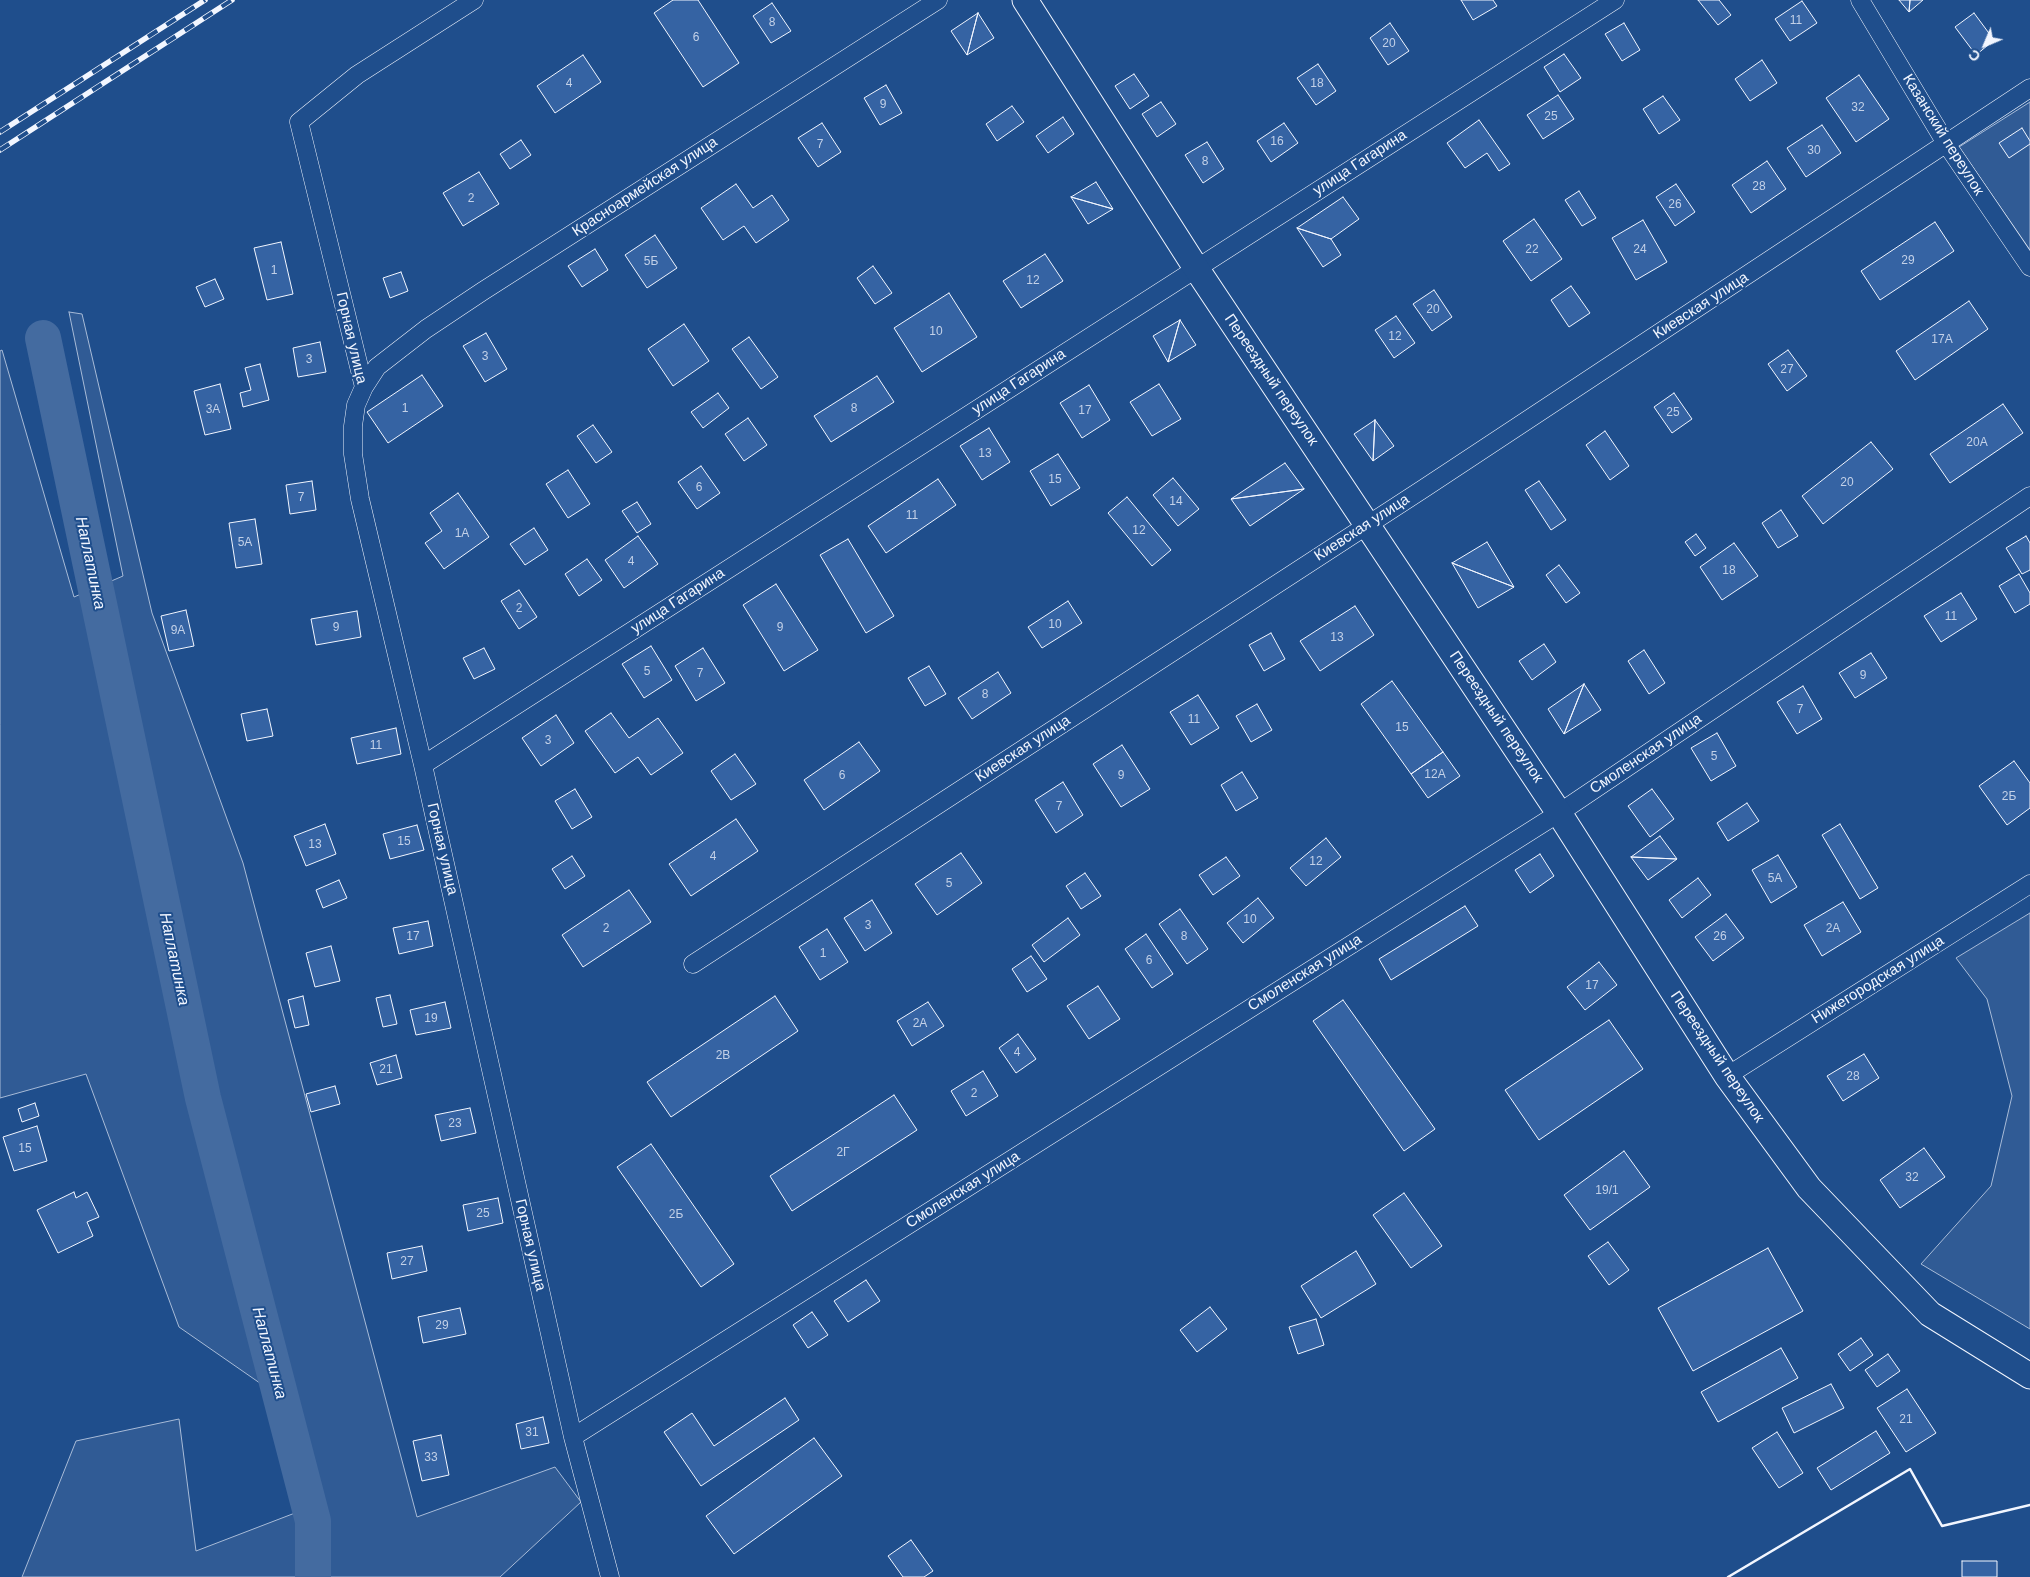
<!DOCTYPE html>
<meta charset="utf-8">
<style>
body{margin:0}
#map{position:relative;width:2030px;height:1577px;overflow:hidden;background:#1f4e8c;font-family:Helvetica,sans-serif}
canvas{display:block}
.north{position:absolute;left:1960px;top:20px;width:50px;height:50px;-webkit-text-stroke:4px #1f4e8c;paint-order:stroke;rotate:225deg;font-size:14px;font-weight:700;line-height:20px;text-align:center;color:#f2f6ff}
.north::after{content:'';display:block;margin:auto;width:18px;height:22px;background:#f2f6ff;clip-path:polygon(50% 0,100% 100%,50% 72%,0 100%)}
</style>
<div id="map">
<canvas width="2030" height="1577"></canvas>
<div class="north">С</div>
</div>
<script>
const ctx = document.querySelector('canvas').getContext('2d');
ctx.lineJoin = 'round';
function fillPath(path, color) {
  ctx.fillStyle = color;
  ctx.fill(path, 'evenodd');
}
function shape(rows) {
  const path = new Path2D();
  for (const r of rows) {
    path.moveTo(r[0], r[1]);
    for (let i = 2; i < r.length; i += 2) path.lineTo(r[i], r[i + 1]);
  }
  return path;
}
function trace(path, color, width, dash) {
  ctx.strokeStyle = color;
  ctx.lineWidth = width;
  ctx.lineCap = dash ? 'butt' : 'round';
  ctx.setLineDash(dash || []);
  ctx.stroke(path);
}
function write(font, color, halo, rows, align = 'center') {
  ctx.font = font + ' Helvetica,sans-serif';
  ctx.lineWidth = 4;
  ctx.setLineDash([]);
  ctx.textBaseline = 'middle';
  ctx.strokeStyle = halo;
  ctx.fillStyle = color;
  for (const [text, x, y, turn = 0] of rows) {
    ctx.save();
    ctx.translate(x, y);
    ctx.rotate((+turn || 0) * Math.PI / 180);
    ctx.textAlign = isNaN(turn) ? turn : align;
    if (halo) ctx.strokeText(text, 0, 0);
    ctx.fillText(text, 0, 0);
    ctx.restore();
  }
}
const green = shape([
 [2030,102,2030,250,1959,147,2030,102],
 [69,312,82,314,152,613,243,863,417,1517,555,1467,581,1502,500,1577,22,1577,76,1441,179,1419,196,1551,295,1513,267,1388,179,1327,86,1074,0,1098,0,351,2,350,74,597,123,576,69,312],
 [2030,913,2030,1329,1921,1264,1991,1186,2012,1096,1987,999,1956,958,2030,913]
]);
const river = shape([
 [43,338,203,1098,313,1521,313,1577]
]);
const building = shape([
 [673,0,698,0,739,63,703,87,654,13,673,0],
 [1461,0,1493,0,1497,6,1473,20,1461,0],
 [1698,0,1719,0,1731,15,1718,25,1698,0],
 [1899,0,1910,0,1909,12,1899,0],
 [1910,0,1923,0,1909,12,1910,0],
 [1802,1,1817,23,1790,41,1775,19,1802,1],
 [772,3,791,31,771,43,753,16,772,3],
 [978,13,994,38,967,55,978,13],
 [978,13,967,55,951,31,978,13],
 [1974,13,1994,40,1976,55,1955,27,1974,13],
 [1390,23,1409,51,1388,65,1370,38,1390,23],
 [1624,23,1640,50,1622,61,1605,34,1624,23],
 [1564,54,1581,78,1560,92,1544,67,1564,54],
 [583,55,601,82,555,113,537,86,583,55],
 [1762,60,1777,83,1750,101,1735,79,1762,60],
 [1318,64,1336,91,1316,105,1297,78,1318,64],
 [1134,74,1149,96,1130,109,1115,86,1134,74],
 [1859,75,1889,119,1856,142,1826,98,1859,75],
 [886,85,902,113,880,125,864,98,886,85],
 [1558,95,1574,119,1543,139,1527,115,1558,95],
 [1663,96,1680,120,1659,134,1643,109,1663,96],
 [1161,102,1176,124,1157,137,1142,114,1161,102],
 [1012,106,1024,122,997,141,986,124,1012,106],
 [1063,117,1074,134,1048,153,1036,136,1063,117],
 [1479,120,1510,164,1499,171,1487,153,1465,168,1447,143,1479,120],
 [822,123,841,152,818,167,798,138,822,123],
 [1284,123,1298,143,1271,162,1257,141,1284,123],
 [1822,125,1841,153,1806,177,1787,148,1822,125],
 [2022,128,2030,141,2030,144,2009,158,1999,143,2022,128],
 [521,140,531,155,510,169,500,154,521,140],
 [1207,142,1224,169,1203,183,1185,155,1207,142],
 [1767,161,1786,189,1751,213,1732,185,1767,161],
 [479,172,499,204,463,226,443,193,479,172],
 [1096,182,1113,209,1071,197,1096,182],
 [736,184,753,208,772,195,789,220,756,243,744,226,723,240,701,208,736,184],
 [1676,184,1695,212,1675,226,1656,197,1676,184],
 [1579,191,1596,218,1582,226,1565,200,1579,191],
 [1071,197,1113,209,1088,224,1071,197],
 [1343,197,1359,219,1331,239,1297,228,1343,197],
 [1534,219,1562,259,1531,281,1503,241,1534,219],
 [1643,220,1667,262,1636,280,1612,238,1643,220],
 [1935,222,1954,251,1880,300,1861,271,1935,222],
 [1297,228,1331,239,1341,255,1323,267,1297,228],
 [655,235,677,268,647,288,625,255,655,235],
 [281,242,293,294,267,300,254,248,281,242],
 [595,249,608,270,582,287,568,266,595,249],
 [1045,254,1063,281,1021,308,1003,281,1045,254],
 [873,266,892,293,875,304,857,278,873,266],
 [401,272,408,291,390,298,383,278,401,272],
 [215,279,224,299,205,307,196,287,215,279],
 [1571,286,1590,313,1569,327,1551,300,1571,286],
 [1434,290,1452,317,1432,331,1413,304,1434,290],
 [949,293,977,337,922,372,894,328,949,293],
 [1969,301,1988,329,1915,380,1896,351,1969,301],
 [1396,316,1415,343,1394,358,1375,330,1396,316],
 [1180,320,1168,362,1153,336,1180,320],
 [1180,320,1196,345,1168,362,1180,320],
 [684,324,709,361,673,386,648,349,684,324],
 [486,333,507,369,485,382,463,346,486,333],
 [749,337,778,377,761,389,732,349,749,337],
 [320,342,326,372,298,377,293,348,320,342],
 [1788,350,1807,376,1787,391,1768,364,1788,350],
 [260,364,269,400,243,407,240,393,251,390,245,368,260,364],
 [422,375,443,406,388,443,367,412,422,375],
 [877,376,894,402,831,442,814,416,877,376],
 [220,384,231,429,205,435,194,391,220,384],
 [1159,384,1181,419,1152,436,1130,402,1159,384],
 [1089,385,1110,420,1082,438,1060,403,1089,385],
 [718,393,729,408,703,428,691,412,718,393],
 [1674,393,1692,419,1672,433,1654,407,1674,393],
 [2003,404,2023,433,1950,483,1930,454,2003,404],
 [748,418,767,445,744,461,725,434,748,418],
 [1375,420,1373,461,1354,434,1375,420],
 [1375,420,1394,446,1373,461,1375,420],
 [593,425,612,452,596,463,577,436,593,425],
 [989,428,1010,462,982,480,960,446,989,428],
 [1605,431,1629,466,1610,480,1586,445,1605,431],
 [1871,442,1893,469,1823,524,1802,496,1871,442],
 [1058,454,1080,488,1051,506,1030,471,1058,454],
 [1285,463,1304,489,1231,499,1285,463],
 [701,466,720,493,697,509,678,482,701,466],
 [568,470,590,504,568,518,546,484,568,470],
 [1173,478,1199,509,1178,526,1153,495,1173,478],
 [938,479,956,505,886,553,868,526,938,479],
 [312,481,316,510,290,514,286,485,312,481],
 [1539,481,1566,520,1551,530,1525,490,1539,481],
 [1304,489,1250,526,1231,499,1304,489],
 [458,493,489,537,444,569,425,543,442,531,430,513,458,493],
 [1127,497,1171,550,1152,566,1108,513,1127,497],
 [637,502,651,524,637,533,622,511,637,502],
 [1781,510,1798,536,1778,548,1762,523,1781,510],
 [255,519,262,564,236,568,229,523,255,519],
 [534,528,548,550,525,565,510,544,534,528],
 [1696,534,1706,548,1695,556,1685,542,1696,534],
 [638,536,658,564,624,588,605,560,638,536],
 [2026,536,2030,543,2030,570,2022,574,2006,548,2026,536],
 [848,539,894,616,866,633,820,555,848,539],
 [1487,542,1514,587,1452,563,1487,542],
 [1734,543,1758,576,1722,600,1700,567,1734,543],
 [587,559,602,580,579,596,565,574,587,559],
 [1452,563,1514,587,1478,608,1452,563],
 [1559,565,1580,593,1566,603,1546,575,1559,565],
 [2019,574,2030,593,2030,604,2015,613,1999,586,2019,574],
 [776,584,818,650,784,671,743,605,776,584],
 [519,590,537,617,519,629,501,601,519,590],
 [1961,593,1977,619,1941,642,1924,616,1961,593],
 [1068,601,1082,623,1042,648,1028,627,1068,601],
 [1355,606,1374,635,1320,671,1300,641,1355,606],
 [186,610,194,646,169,651,161,616,186,610],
 [357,611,361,637,316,645,311,619,357,611],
 [1271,633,1285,659,1264,671,1249,645,1271,633],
 [1544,644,1556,662,1532,680,1519,661,1544,644],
 [651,646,672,680,644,698,622,664,651,646],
 [484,648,495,669,474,679,463,658,484,648],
 [703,648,725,683,696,701,675,666,703,648],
 [1644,650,1665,683,1649,694,1628,661,1644,650],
 [1871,653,1887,678,1855,698,1839,673,1871,653],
 [929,666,946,694,925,706,908,678,929,666],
 [998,672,1011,693,972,719,958,698,998,672],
 [1392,681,1443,752,1411,774,1361,704,1392,681],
 [1584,684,1601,710,1564,734,1584,684],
 [1584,684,1564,734,1548,709,1584,684],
 [1803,686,1822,719,1797,734,1777,702,1803,686],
 [1198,695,1219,728,1191,745,1170,712,1198,695],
 [1257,704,1272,730,1251,742,1236,716,1257,704],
 [267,709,273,736,247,741,241,714,267,709],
 [611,713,629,738,658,718,683,753,651,775,638,757,615,773,585,731,611,713],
 [556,715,574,743,541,766,522,738,556,715],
 [396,728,401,754,357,764,351,738,396,728],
 [1717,733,1736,766,1711,781,1691,748,1717,733],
 [859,742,880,771,824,810,804,780,859,742],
 [1122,745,1150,789,1121,807,1093,764,1122,745],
 [1443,752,1460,776,1428,798,1411,774,1443,752],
 [735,754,756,784,731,800,711,771,735,754],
 [2014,761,2030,783,2030,808,2007,825,1979,786,2014,761],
 [1242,772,1258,798,1236,811,1221,785,1242,772],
 [1063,782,1083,815,1056,833,1035,800,1063,782],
 [575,789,592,817,572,829,555,801,575,789],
 [1652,789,1674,819,1650,837,1628,806,1652,789],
 [1747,803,1759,821,1728,841,1717,823,1747,803],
 [736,819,758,851,691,896,669,864,736,819],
 [325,824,336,854,306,866,294,836,325,824],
 [1840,824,1878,888,1860,899,1822,835,1840,824],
 [417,825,424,850,390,859,383,834,417,825],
 [1660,836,1677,859,1631,857,1660,836],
 [1326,838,1341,857,1306,886,1290,868,1326,838],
 [961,853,982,883,937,915,915,884,961,853],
 [1540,854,1554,876,1530,893,1515,870,1540,854],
 [1778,855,1797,887,1771,903,1752,870,1778,855],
 [572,856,585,876,565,889,552,869,572,856],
 [1226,857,1240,876,1213,895,1199,875,1226,857],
 [1631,857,1677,859,1648,880,1631,857],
 [1085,873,1101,896,1081,909,1066,886,1085,873],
 [1698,878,1711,895,1682,918,1669,900,1698,878],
 [339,880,347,898,323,908,316,890,339,880],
 [629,890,651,922,583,967,562,935,629,890],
 [1258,898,1274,918,1243,943,1227,923,1258,898],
 [872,900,892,933,865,951,844,918,872,900],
 [1843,902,1861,932,1822,956,1804,925,1843,902],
 [1465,906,1478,926,1391,980,1379,959,1465,906],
 [1180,909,1208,949,1187,964,1159,924,1180,909],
 [1726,914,1744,938,1713,961,1695,937,1726,914],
 [1068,918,1080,935,1044,962,1032,945,1068,918],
 [428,921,433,946,399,954,393,928,428,921],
 [827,929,848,962,820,980,799,947,827,929],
 [1146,934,1173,974,1152,988,1125,949,1146,934],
 [331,946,340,981,315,987,306,953,331,946],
 [1031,956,1047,979,1027,992,1012,969,1031,956],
 [1599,962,1617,985,1585,1010,1567,987,1599,962],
 [1098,986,1120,1019,1089,1039,1067,1006,1098,986],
 [390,995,397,1024,383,1027,376,998,390,995],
 [303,996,309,1025,295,1028,288,1000,303,996],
 [775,996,798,1031,671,1117,647,1082,775,996],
 [1343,1000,1435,1129,1404,1151,1313,1021,1343,1000],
 [445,1002,451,1028,416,1035,410,1010,445,1002],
 [928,1002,944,1026,912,1046,897,1021,928,1002],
 [1609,1020,1643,1069,1539,1140,1505,1090,1609,1020],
 [1018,1034,1036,1059,1016,1073,999,1048,1018,1034],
 [1864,1054,1879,1078,1843,1101,1827,1076,1864,1054],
 [396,1055,402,1078,377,1085,370,1063,396,1055],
 [983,1071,998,1096,966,1116,951,1091,983,1071],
 [335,1086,340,1104,311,1112,306,1094,335,1086],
 [894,1095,917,1130,792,1211,770,1176,894,1095],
 [35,1103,39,1116,22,1122,18,1109,35,1103],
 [470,1108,476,1133,441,1141,435,1115,470,1108],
 [37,1126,47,1161,14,1171,3,1137,37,1126],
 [651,1144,734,1264,701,1287,617,1167,651,1144],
 [1924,1148,1945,1177,1900,1208,1880,1180,1924,1148],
 [1624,1151,1650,1187,1590,1230,1564,1195,1624,1151],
 [74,1192,76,1198,87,1192,99,1217,87,1222,93,1236,58,1253,37,1210,74,1192],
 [1404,1193,1442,1246,1411,1268,1373,1215,1404,1193],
 [498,1198,503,1223,468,1231,463,1205,498,1198],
 [1608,1242,1629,1270,1609,1285,1588,1256,1608,1242],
 [422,1246,427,1271,392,1279,387,1253,422,1246],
 [1768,1248,1803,1311,1693,1371,1658,1308,1768,1248],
 [1356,1251,1376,1284,1321,1318,1301,1286,1356,1251],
 [866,1280,880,1301,848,1322,834,1301,866,1280],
 [1210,1307,1227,1329,1197,1352,1180,1330,1210,1307],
 [460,1308,466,1334,423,1343,418,1317,460,1308],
 [812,1312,828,1335,808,1348,793,1325,812,1312],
 [1316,1319,1324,1345,1298,1354,1289,1327,1316,1319],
 [1861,1338,1873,1355,1850,1371,1838,1354,1861,1338],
 [1781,1348,1798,1378,1718,1422,1701,1392,1781,1348],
 [1888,1354,1900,1371,1877,1387,1865,1370,1888,1354],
 [1831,1384,1844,1408,1794,1433,1782,1408,1831,1384],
 [1907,1389,1936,1433,1906,1452,1877,1408,1907,1389],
 [785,1398,799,1420,701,1486,664,1432,692,1413,714,1446,785,1398],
 [543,1417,549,1443,521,1449,516,1424,543,1417],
 [1876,1431,1890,1453,1831,1490,1817,1468,1876,1431],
 [1777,1432,1803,1473,1779,1488,1752,1448,1777,1432],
 [441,1435,449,1475,422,1481,413,1441,441,1435],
 [814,1438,842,1476,734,1554,706,1516,814,1438],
 [911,1540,933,1571,924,1577,903,1577,888,1556,911,1540],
 [1962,1561,1997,1561,1997,1577,1962,1577,1962,1561]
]);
const street = shape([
 [1860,0,1947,145,2030,267],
 [364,387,299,122,357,75,474,0],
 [423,765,1615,0],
 [693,964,1423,489,2030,88],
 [1727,1076,2030,884],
 [573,1437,1559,813,2030,496],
 [610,1577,573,1437,423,765,360,499,353,454,353,426,356,405,364,387,377,367,426,329,483,291,938,0]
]);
const secondary = shape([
 [1025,0,1196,268,1559,813,1727,1076,1809,1188,1930,1314,2030,1376]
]);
const rail = shape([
 [0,132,205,0],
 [0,150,232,0]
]);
const wall = shape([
 [1728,1577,1910,1469,1942,1526,2030,1505]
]);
const numberNames = [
 ["11",1796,21],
 ["8",772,23],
 ["6",696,38],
 ["20",1389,44],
 ["4",569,84],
 ["18",1317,84],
 ["9",883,105],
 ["32",1858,108],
 ["25",1551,117],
 ["16",1277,142],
 ["7",820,145],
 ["30",1814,151],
 ["8",1205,162],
 ["28",1759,187],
 ["2",471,199],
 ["26",1675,205],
 ["22",1532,250],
 ["24",1640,250],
 ["29",1908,261],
 ["5Б",651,262],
 ["1",274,271],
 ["12",1033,281],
 ["20",1433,310],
 ["10",936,332],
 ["12",1395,337],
 ["17А",1942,340],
 ["3",485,357],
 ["3",309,360],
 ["27",1787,370],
 ["1",405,409],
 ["8",854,409],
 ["3А",213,410],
 ["17",1085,411],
 ["25",1673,413],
 ["20А",1977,443],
 ["13",985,454],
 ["15",1055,480],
 ["20",1847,483],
 ["6",699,488],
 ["7",301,498],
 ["14",1176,502],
 ["11",912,516],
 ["12",1139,531],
 ["1A",462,534],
 ["5А",245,543],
 ["4",631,562],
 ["18",1729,571],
 ["2",519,609],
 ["11",1951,617],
 ["10",1055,625],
 ["9",336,628],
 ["9",780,628],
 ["9А",178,631],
 ["13",1337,638],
 ["5",647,672],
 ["7",700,674],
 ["9",1863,676],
 ["8",985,695],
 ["7",1800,710],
 ["11",1194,720],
 ["15",1402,728],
 ["3",548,741],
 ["11",376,746],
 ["5",1714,757],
 ["12А",1435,775],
 ["6",842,776],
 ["9",1121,776],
 ["2Б",2009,797],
 ["7",1059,807],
 ["15",404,842],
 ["13",315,845],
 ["4",713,857],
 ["12",1316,862],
 ["5А",1775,879],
 ["5",949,884],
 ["10",1250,920],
 ["3",868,926],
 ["2",606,929],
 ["2А",1833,929],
 ["17",413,937],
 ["8",1184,937],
 ["26",1720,937],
 ["1",823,954],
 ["6",1149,961],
 ["17",1592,986],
 ["19",431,1019],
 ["2А",920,1024],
 ["4",1017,1053],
 ["2В",723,1056],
 ["21",386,1070],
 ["28",1853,1077],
 ["2",974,1094],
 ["23",455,1124],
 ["15",25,1149],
 ["2Г",843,1153],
 ["32",1912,1178],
 ["19/1",1607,1191],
 ["25",483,1214],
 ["2Б",676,1215],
 ["27",407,1262],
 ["29",442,1326],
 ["21",1906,1420],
 ["31",532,1433],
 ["33",431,1458]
];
const streetNames = [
 ["Казанский переулок",1943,135,58],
 ["улица Гагарина",1360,163,-33],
 ["Красноармейская улица",645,187,-33],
 ["Киевская улица",1701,306,-33],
 ["Горная улица",351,338,77],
 ["Переездный переулок",1271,380,56],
 ["улица Гагарина",1019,382,-33],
 ["Киевская улица",1362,528,-33],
 ["улица Гагарина",678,601,-33],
 ["Переездный переулок",1496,717,56],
 ["Киевская улица",1023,749,-33],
 ["Смоленская улица",1646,754,-34],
 ["Горная улица",442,849,77],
 ["Смоленская улица",1305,973,-32],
 ["Нижегородская улица",1878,980,-32],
 ["Переездный переулок",1717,1057,56],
 ["Смоленская улица",963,1190,-32],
 ["Горная улица",530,1245,77]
];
const waterNames = [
 ["Наплатинка",90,563,78],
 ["Наплатинка",174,959,78],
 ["Наплатинка",269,1353,75]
];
fillPath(green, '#305b95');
trace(green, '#a8bbd7', 1);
trace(river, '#446ba0', 36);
fillPath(building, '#3563a3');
trace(building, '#f2f6ff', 1);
trace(street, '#f2f6ff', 19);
trace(secondary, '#f2f6ff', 27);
trace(street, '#1f4e8c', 18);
trace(secondary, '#1f4e8c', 25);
trace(rail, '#f2f6ff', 5.5);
trace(rail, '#1f4e8c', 4, [11]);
trace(wall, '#f2f6ff', 2.5);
write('12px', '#c3d1e8', null, numberNames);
write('15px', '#f2f6ff', '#1f4e8c', streetNames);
write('italic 16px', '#f2f6ff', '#1f4e8c', waterNames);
</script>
